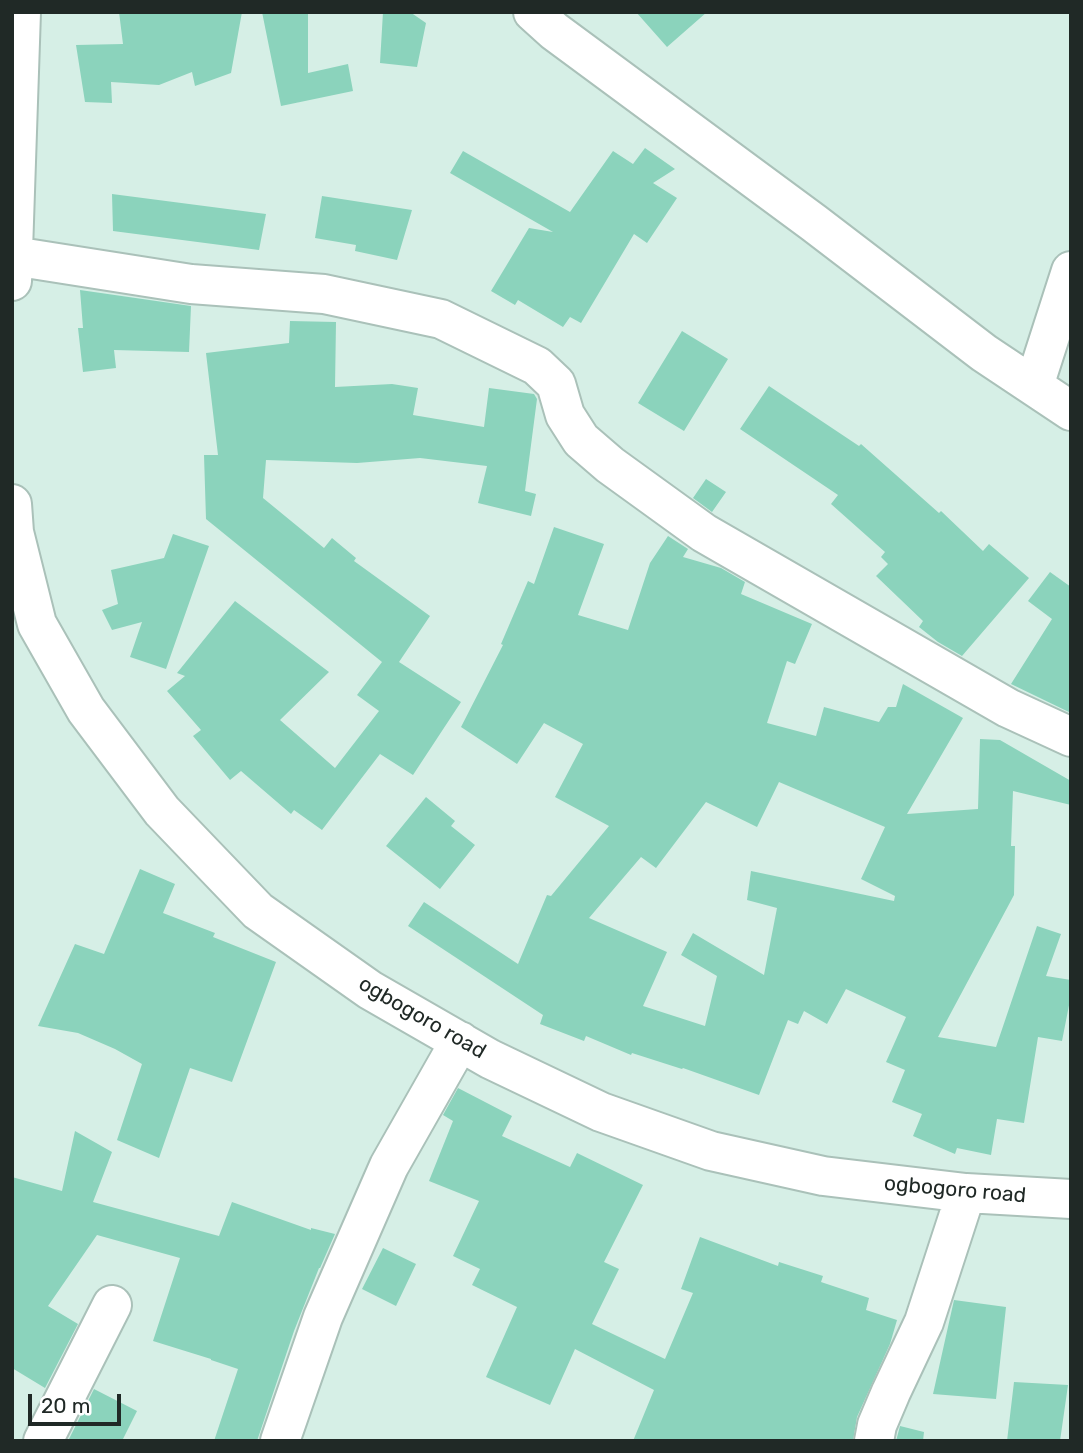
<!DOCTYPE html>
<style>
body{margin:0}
#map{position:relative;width:1083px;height:1453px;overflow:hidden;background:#d6efe6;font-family:Rubik,sans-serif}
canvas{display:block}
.frame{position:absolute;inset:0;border:14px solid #202926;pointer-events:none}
.scale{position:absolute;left:28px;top:1394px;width:93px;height:32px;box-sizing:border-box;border:4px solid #202926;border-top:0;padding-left:9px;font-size:21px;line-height:24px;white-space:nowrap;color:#202926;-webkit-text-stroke:5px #fff;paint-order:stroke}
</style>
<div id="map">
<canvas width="1083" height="1453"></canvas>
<div class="frame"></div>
<div class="scale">20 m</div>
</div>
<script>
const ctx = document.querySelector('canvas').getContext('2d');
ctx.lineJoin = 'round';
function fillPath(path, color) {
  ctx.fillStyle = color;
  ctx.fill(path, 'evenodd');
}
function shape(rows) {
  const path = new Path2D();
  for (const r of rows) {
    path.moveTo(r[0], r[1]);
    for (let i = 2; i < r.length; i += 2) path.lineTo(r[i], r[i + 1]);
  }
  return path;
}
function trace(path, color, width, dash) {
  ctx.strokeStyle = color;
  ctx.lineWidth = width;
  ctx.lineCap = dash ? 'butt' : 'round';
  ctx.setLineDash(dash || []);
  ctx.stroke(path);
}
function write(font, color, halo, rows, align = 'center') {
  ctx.font = font + ' Rubik,sans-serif';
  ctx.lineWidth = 5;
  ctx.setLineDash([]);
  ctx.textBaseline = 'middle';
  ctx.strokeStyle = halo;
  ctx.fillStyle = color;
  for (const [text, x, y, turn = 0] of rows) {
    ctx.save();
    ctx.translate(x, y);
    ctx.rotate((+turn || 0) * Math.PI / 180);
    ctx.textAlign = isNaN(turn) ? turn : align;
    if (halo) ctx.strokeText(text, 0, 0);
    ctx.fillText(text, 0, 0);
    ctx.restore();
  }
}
const building = shape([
 [119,12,242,12,231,73,195,86,192,72,159,85,111,82,112,103,85,102,76,45,123,44],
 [262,12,308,12,308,73,348,64,353,91,281,106],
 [383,12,410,12,426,23,417,67,380,63],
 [636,12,707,12,667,47],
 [645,148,675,169,653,183,677,198,647,243,634,234,581,323,570,317,563,327,518,300,515,305,491,291,529,228,553,232,450,173,463,151,570,212,613,151,633,164],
 [112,194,266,214,259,250,113,231],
 [322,196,412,210,397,260,355,251,356,245,315,238],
 [80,290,191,306,189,352,114,350,116,368,83,372,78,328,83,328],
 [290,321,336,322,335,387,392,384,418,388,413,415,484,427,489,388,534,394,537,399,525,491,536,494,531,516,478,503,487,466,420,458,357,463,266,460,263,498,324,548,332,538,356,558,354,561,430,616,399,662,461,702,413,775,380,754,322,830,294,810,291,814,241,771,230,780,193,736,201,730,167,691,185,676,177,673,235,601,329,672,280,720,335,768,379,711,357,695,382,662,206,519,204,455,218,455,206,353,289,343],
 [682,331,728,359,684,431,638,403],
 [769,386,859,446,861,444,939,513,941,511,983,551,989,544,1029,578,962,656,938,642,919,627,923,621,876,576,888,564,881,557,885,552,831,504,838,495,740,429],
 [706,479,726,492,712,512,693,498],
 [554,527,604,544,578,615,628,630,650,563,668,536,688,549,683,557,721,568,745,582,741,594,812,624,795,664,787,661,767,723,816,736,824,707,879,722,888,707,896,707,903,684,963,718,907,814,978,809,980,739,1000,740,1071,781,1071,805,1013,791,1011,846,1015,846,1014,895,938,1037,996,1047,1037,926,1061,934,1046,976,1071,980,1071,995,1062,1041,1038,1037,1024,1123,997,1119,991,1155,957,1148,955,1154,913,1136,922,1114,892,1102,905,1070,886,1062,906,1017,846,989,827,1024,804,1011,798,1024,788,1020,759,1095,683,1068,682,1069,632,1053,631,1055,586,1036,584,1041,540,1024,543,1015,408,926,424,902,518,964,547,895,551,896,609,826,555,797,583,744,544,723,517,764,461,727,503,645,501,644,528,581,534,584],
 [779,782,885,827,861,879,895,896,894,901,751,871,747,900,777,908,764,975,693,933,681,955,717,976,705,1026,643,1006,667,952,589,918,641,857,656,868,706,802,757,827],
 [173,534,209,546,166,669,130,657,142,622,112,630,102,610,118,604,111,570,164,558],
 [1050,572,1071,587,1071,713,1011,684,1052,619,1028,601],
 [426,797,455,821,451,826,475,845,440,889,386,846],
 [140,869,175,884,163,913,215,933,213,937,276,962,232,1082,190,1068,159,1158,117,1140,142,1064,115,1049,78,1033,38,1026,75,944,104,954],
 [458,1088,512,1116,502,1136,570,1167,577,1153,643,1185,604,1262,619,1269,592,1324,665,1359,693,1293,681,1289,700,1237,778,1266,779,1262,823,1276,821,1282,869,1298,866,1310,897,1320,890,1344,857,1417,853,1441,633,1441,654,1390,575,1349,550,1405,486,1377,517,1307,472,1285,480,1269,453,1256,479,1201,429,1181,453,1121,443,1115],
 [75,1131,112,1152,93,1202,219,1236,232,1202,311,1230,311,1228,335,1234,320,1268,319,1268,294,1331,257,1441,214,1441,238,1369,211,1360,211,1359,153,1341,180,1258,97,1235,48,1306,78,1324,45,1388,12,1368,12,1177,62,1191],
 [383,1248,416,1264,396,1306,362,1289],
 [954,1300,1006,1307,996,1399,933,1394],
 [1014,1382,1068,1385,1060,1441,1007,1441],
 [94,1389,137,1411,122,1441,68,1441],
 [900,1426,924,1432,923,1441,896,1441]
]);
const minor = shape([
 [533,12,554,31,814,223,984,353,1071,411],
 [13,256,191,284,324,294,441,319,537,366,556,384,565,415,581,440,610,465,704,533,1008,708,1071,737],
 [12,281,21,12],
 [1034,386,1071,271],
 [12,504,14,532,37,624,86,710,162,811,258,911,370,990,490,1059,601,1112,711,1151,823,1176,966,1193,1071,1199],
 [43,1441,112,1305],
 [280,1441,323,1317,389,1166,460,1041],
 [874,1441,877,1425,891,1392,924,1322,966,1193]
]);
const streetNames = [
 ["ogbogoro road",422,1018,30],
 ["ogbogoro road",955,1190,5]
];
fillPath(building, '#8bd3bc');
trace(minor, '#aac1b9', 42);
trace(minor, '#fff', 38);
write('21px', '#202926', '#fff', streetNames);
</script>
